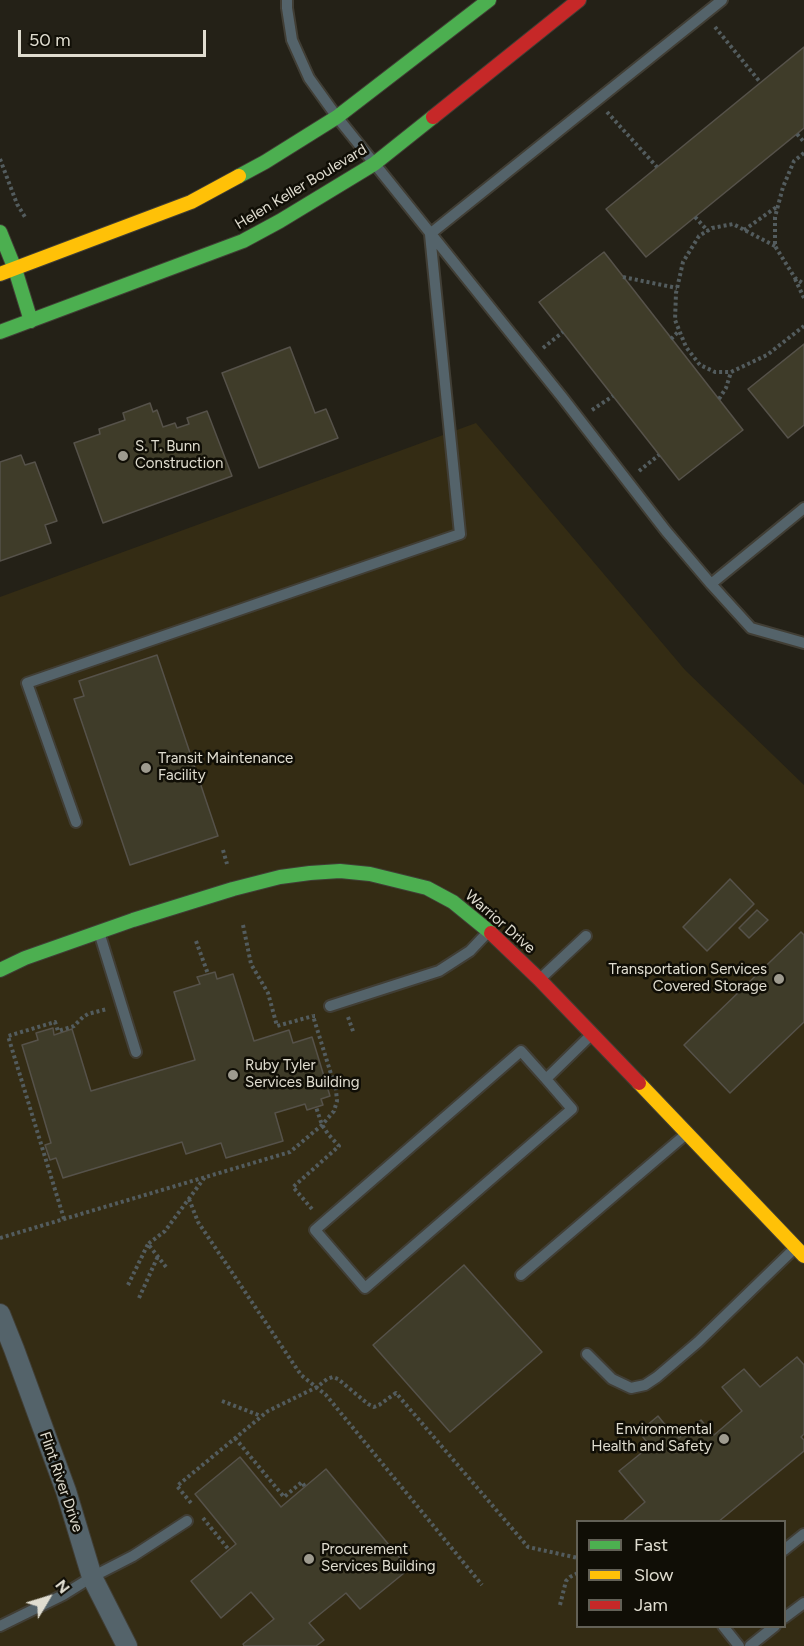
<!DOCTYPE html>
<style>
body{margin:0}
#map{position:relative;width:804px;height:1646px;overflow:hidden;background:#242117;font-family:Figtree,sans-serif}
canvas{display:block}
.legend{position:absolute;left:576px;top:1520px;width:210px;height:108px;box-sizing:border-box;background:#100e06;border:2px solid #636157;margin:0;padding:8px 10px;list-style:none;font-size:18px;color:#e0ddd0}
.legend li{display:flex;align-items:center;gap:12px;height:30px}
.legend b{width:30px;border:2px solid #636157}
.north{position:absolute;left:18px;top:1568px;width:60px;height:60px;-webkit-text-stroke:4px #100e06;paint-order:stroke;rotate:52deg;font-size:16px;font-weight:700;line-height:24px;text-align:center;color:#e0ddd0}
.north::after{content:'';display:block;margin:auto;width:21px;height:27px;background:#e0ddd0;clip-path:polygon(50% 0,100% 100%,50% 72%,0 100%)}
.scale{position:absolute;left:18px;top:30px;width:188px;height:27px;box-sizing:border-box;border:3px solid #e0ddd0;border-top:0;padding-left:8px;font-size:18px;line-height:21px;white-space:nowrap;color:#e0ddd0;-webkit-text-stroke:4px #100e06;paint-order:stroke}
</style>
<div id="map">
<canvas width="804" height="1646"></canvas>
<ul class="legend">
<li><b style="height:8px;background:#4caf50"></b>Fast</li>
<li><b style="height:8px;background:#ffc107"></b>Slow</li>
<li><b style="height:8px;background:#c62828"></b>Jam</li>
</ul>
<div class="north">N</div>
<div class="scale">50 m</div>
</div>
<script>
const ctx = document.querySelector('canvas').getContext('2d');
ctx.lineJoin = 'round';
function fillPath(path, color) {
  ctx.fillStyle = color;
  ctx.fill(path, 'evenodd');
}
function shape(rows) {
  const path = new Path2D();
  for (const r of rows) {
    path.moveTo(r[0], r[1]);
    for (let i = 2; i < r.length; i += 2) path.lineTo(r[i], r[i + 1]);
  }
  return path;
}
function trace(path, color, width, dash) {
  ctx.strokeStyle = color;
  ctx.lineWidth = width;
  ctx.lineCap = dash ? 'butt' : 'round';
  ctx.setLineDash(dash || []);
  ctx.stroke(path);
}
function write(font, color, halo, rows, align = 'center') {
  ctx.font = font + ' Figtree,sans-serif';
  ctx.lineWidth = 5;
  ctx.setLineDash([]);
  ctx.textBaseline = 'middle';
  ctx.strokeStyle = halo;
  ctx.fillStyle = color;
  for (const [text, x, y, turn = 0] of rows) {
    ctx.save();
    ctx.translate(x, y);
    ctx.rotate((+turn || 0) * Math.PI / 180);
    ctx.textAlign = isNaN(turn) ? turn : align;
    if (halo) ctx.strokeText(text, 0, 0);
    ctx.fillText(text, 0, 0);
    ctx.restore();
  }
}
const built = shape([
 [476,423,685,670,804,785,804,1646,0,1646,0,597],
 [578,1522,784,1522,784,1626,578,1626]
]);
const building = shape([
 [804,47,804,128,646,257,606,209,804,47],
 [604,252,743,430,679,480,539,302,604,252],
 [804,344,804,425,788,438,748,389,804,344],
 [290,347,315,413,326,409,338,438,259,468,222,373,290,347],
 [150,403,153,412,157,410,163,427,175,423,177,428,189,424,187,418,207,411,232,476,103,523,74,443,100,434,99,429,125,420,123,413,150,403],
 [21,455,25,465,35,462,57,521,45,525,51,543,0,561,0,462,21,455],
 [157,655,218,836,130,865,74,699,84,696,79,681,157,655],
 [730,879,754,904,707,951,683,927,730,879],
 [757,910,768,920,749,938,739,928,757,910],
 [801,932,804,935,804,1022,730,1093,684,1045,801,932],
 [215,972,217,979,233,974,254,1041,289,1030,293,1043,312,1037,330,1096,321,1099,323,1105,307,1110,305,1104,275,1113,283,1141,226,1158,221,1143,186,1154,182,1142,63,1178,56,1158,50,1160,45,1145,51,1143,22,1045,38,1040,36,1033,53,1028,54,1035,72,1029,91,1091,195,1060,174,992,200,984,197,977,215,972],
 [464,1265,542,1352,450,1432,373,1345,464,1265],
 [797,1357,804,1365,804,1434,801,1437,804,1440,804,1451,718,1522,622,1522,645,1502,619,1471,650,1446,639,1432,658,1416,671,1432,673,1430,679,1438,701,1420,714,1435,742,1411,722,1387,744,1369,760,1387,797,1357],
 [240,1457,281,1507,326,1469,409,1569,360,1609,346,1593,309,1623,324,1640,316,1646,244,1646,243,1644,274,1619,251,1592,221,1618,191,1581,236,1544,195,1494,240,1457]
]);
const path = shape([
 [715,27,760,82],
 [607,112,657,167],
 [797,134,804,142],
 [804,153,794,161,783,187,775,217,775,246,795,278,804,284],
 [0,159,17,204,25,217],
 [695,217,708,231],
 [744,230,778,206],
 [775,246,733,224,712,228,699,236,683,262,676,293,675,320,686,347,700,365,715,372,731,372,767,355,804,326],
 [623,277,677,288],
 [795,279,804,298],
 [671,339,679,331],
 [543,348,563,332],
 [719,399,726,388,731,372],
 [592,410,613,396],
 [639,471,659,455],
 [223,850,227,864],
 [243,925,251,964,268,993,277,1026,313,1016],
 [196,941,208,974],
 [348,1017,354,1034],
 [189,1199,198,1222,301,1375,326,1395,482,1585],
 [312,1209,293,1187,339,1146,328,1134,322,1125,316,1107],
 [64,1219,8,1036,55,1022,58,1031,74,1026,83,1017,88,1014,107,1009],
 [0,1238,290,1152,322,1125,334,1111,337,1101,336,1090,313,1016,315,1016],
 [166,1267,148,1244,165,1231,205,1177],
 [128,1285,148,1244],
 [139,1298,158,1256],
 [222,1401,261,1416],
 [235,1438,284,1497,302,1482,305,1487],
 [191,1503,177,1486,268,1411,317,1387,327,1379,333,1377,338,1379,368,1404,374,1407,379,1405,396,1393,528,1547,578,1558],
 [203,1518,229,1550],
 [560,1605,566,1581,570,1577,578,1573]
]);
const lane = shape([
 [287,0,287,8,292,40,309,78,337,117,562,397,666,531,711,584,804,508],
 [711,584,751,628,804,643],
 [76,822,27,683,460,534,430,234,722,0],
 [99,932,136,1052],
 [540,979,586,936],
 [330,1006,439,971,470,951,487,933],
 [546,1079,572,1109,365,1288,315,1230,521,1051,546,1079,590,1036],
 [521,1275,685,1135],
 [587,1354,612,1379,631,1388,645,1385,657,1377,698,1342,796,1247],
 [784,1550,804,1534],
 [784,1618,804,1603],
 [0,1626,63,1595,92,1577,133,1556,187,1521],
 [723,1626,739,1646],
 [750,1646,775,1626]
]);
const street = shape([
 [0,1314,14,1349,66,1491,92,1577,127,1646]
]);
const fast = shape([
 [239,176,265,162,337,117,489,0],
 [0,232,15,269,31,321],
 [0,332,243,241,280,221,374,164,433,117],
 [0,970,25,958,133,920,233,889,280,877,310,873,340,871,370,874,427,888,453,902,491,933]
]);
const slow = shape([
 [0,274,191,202,239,176],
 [639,1083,804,1256]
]);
const jam = shape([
 [433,117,579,0],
 [491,933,539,979,639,1083]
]);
const markers = [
 [123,456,6,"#9e9b8f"],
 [146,768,6,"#9e9b8f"],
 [779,979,6,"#9e9b8f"],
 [233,1075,6,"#9e9b8f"],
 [724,1439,6,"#9e9b8f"],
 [309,1559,6,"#9e9b8f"]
];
const streetNames = [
 ["Helen Keller Boulevard",301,187,-31],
 ["Warrior Drive",500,922,41],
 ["Flint River Drive",61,1482,71]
];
const poiNames = [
 ["S. T. Bunn",135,447],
 ["Construction",135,464],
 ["Transit Maintenance",158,759],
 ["Facility",158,776],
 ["Transportation Services",767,970,"right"],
 ["Covered Storage",767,987,"right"],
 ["Ruby Tyler",245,1066],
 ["Services Building",245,1083],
 ["Environmental",712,1430,"right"],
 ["Health and Safety",712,1447,"right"],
 ["Procurement",321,1550],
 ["Services Building",321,1567]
];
fillPath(built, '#342c14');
fillPath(building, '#3f3c29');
trace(building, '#56524a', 1.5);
trace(lane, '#413e35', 14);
trace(street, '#413e35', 22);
trace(fast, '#413e35', 16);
trace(slow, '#413e35', 16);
trace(jam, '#413e35', 16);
trace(path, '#535c5e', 4, [3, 3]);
trace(lane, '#54636a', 10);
trace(street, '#54636a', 20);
trace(fast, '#4caf50', 14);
trace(slow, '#ffc107', 14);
trace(jam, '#c62828', 14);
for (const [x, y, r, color] of markers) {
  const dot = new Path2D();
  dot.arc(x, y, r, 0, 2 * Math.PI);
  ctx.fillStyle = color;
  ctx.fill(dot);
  trace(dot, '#100e06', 2);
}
write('15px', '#e0ddd0', '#100e06', streetNames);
write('15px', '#e0ddd0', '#100e06', poiNames, 'left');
</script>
